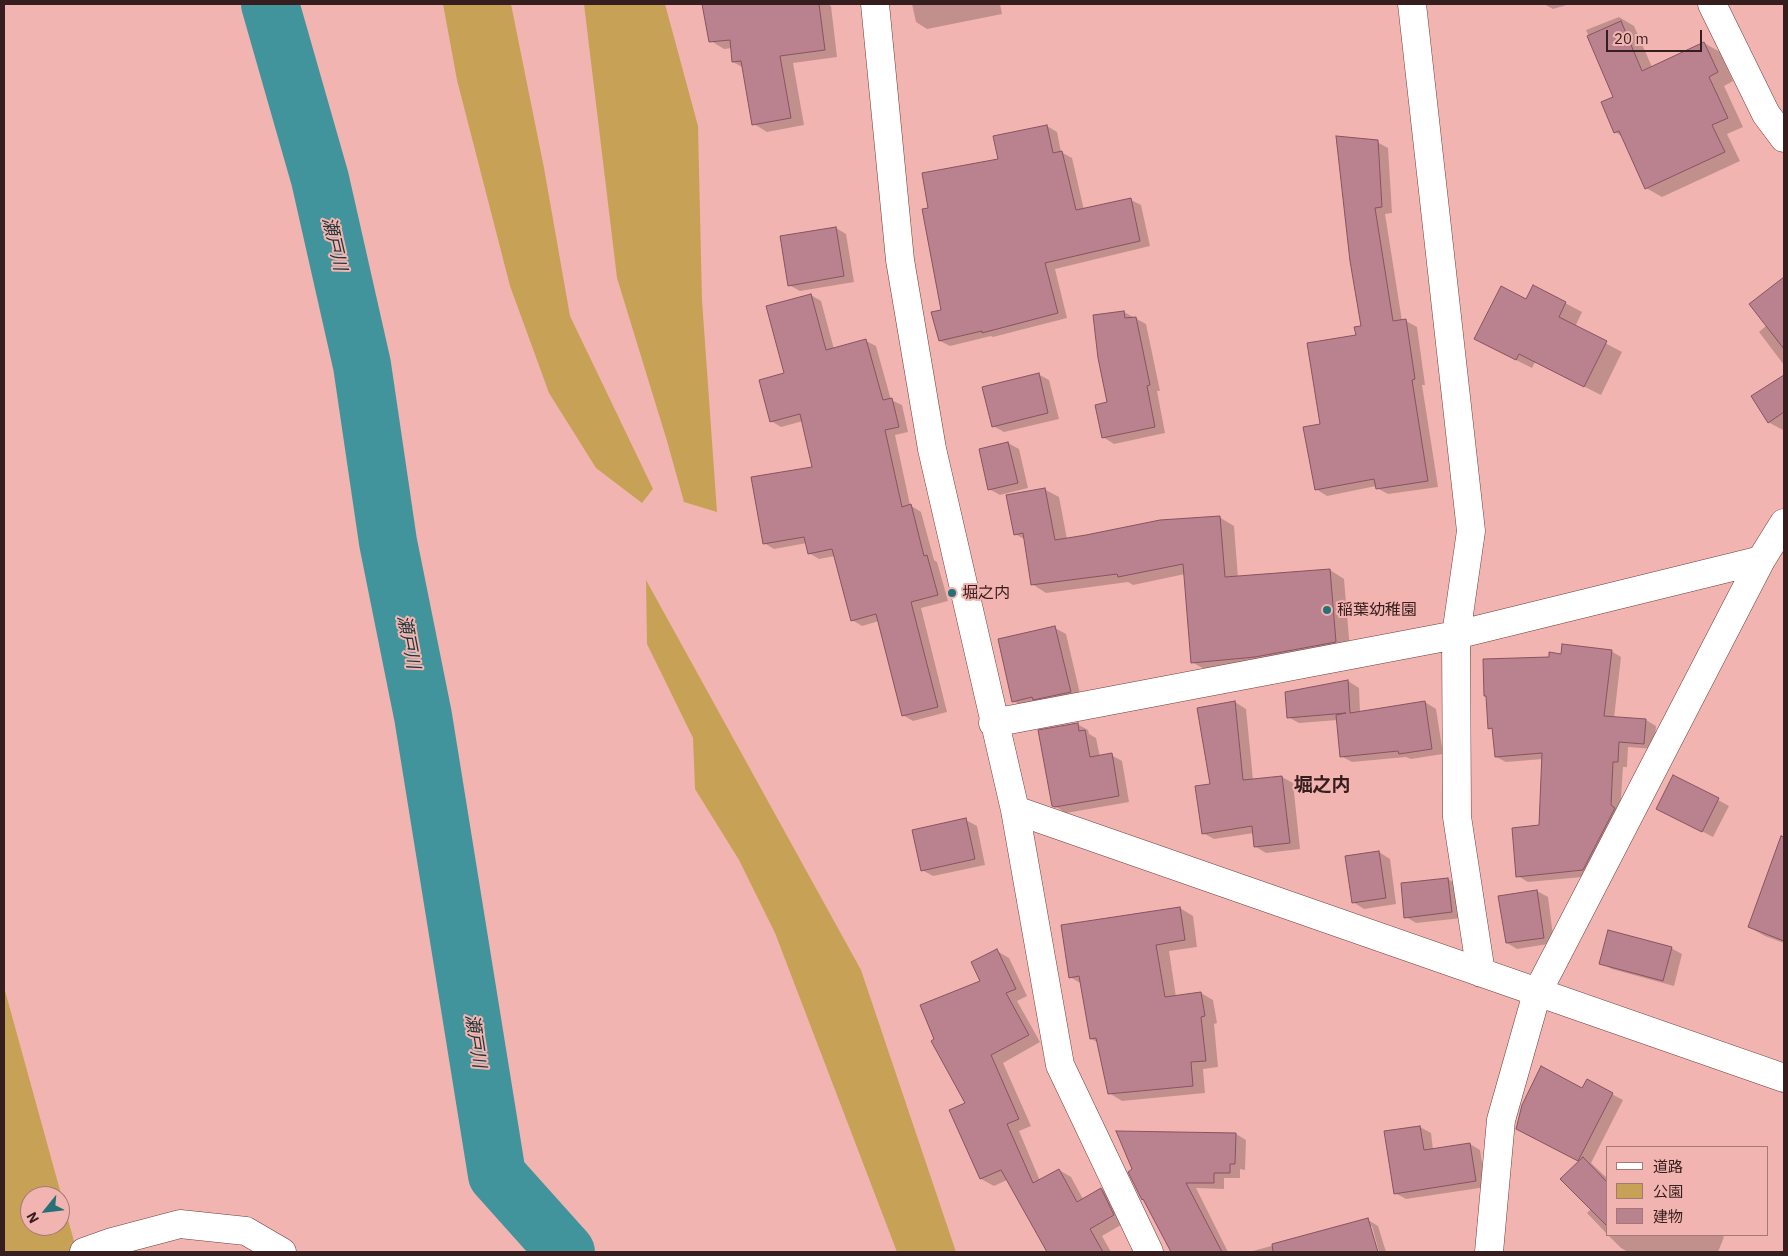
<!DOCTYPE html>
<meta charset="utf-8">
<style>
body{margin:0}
#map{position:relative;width:1788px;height:1256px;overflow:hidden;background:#f2b4b0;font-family:"IBM Plex Sans","Noto Sans JP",sans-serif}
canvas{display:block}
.frame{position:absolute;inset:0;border:5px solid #351e1d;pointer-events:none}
.legend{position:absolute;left:1606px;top:1146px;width:162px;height:90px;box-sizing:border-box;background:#f2b4b0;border:1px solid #a67875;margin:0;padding:6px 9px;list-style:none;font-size:15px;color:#351e1d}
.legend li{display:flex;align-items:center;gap:10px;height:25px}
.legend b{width:25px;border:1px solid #a67875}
.north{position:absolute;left:20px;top:1186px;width:50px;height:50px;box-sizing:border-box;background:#f2b4b0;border:1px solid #a67875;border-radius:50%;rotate:241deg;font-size:14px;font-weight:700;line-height:20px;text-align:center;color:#351e1d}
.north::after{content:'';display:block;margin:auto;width:18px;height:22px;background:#267177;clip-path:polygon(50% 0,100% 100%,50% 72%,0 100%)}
.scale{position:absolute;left:1606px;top:30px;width:96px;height:22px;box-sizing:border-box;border:2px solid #351e1d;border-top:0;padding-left:6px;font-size:15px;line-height:18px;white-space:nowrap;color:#351e1d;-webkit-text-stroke:4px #f2b4b0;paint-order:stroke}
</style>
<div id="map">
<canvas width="1788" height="1256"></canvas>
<div class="frame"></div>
<ul class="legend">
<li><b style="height:6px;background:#fff"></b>道路</li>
<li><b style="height:14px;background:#c7a256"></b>公園</li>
<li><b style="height:14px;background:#ba818f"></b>建物</li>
</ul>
<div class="north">N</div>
<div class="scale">20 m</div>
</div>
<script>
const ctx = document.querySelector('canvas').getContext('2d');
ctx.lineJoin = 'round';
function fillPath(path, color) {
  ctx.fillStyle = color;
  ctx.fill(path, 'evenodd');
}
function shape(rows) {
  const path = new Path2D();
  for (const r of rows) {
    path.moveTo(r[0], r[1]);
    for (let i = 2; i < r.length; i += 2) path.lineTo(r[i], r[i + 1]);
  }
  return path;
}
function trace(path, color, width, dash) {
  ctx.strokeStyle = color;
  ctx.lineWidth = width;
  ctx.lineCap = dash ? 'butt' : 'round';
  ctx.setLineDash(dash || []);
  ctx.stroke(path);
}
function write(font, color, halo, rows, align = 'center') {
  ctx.font = font + ' "IBM Plex Sans","Noto Sans JP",sans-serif';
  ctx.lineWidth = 4;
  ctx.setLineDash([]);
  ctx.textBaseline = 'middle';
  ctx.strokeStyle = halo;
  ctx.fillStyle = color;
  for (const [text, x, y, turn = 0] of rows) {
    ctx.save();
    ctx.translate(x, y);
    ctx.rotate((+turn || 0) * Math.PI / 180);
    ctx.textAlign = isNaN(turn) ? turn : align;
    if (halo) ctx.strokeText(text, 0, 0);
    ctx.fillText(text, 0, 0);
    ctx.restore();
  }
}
const green = shape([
 [443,4,511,4,544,168,570,316,653,489,642,503,596,468,549,393,510,286,457,80],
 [584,4,665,4,698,126,702,300,717,512,684,502,667,441,617,278],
 [646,580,861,970,956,1252,897,1252,775,933,739,860,695,789,693,738,647,644],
 [4,987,77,1252,4,1252],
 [30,1196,60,1196,60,1226,30,1226]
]);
const shadow = shape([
 [703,4,827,4,831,6,837,57,793,63,804,125,767,132,754,124,744,68,733,62,732,48,724,49,711,41],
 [912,4,1000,4,1002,14,927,29,916,22],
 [1544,4,1570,4,1553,9],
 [1619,17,1634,26,1652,67,1704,43,1720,52,1733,81,1724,86,1743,127,1727,134,1740,161,1662,197,1646,188,1623,137,1615,132,1615,97,1586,30],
 [1047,126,1057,132,1061,152,1072,158,1084,210,1131,200,1141,205,1150,246,1055,269,1067,318,993,337,991,336,950,346,940,341,943,311,929,209,999,160,995,137],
 [1377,142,1388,148,1392,213,1385,214,1402,321,1406,321,1417,327,1425,385,1422,385,1438,487,1388,494,1377,488,1376,486,1327,496,1316,489,1322,425,1357,337,1363,327],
 [836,228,846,234,854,282,800,291,789,285],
 [1784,278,1784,365,1759,332,1767,325,1751,304],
 [1533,286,1582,312,1575,327,1622,352,1601,395,1535,362,1532,368,1492,348,1527,300],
 [811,295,821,301,834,349,866,341,876,346,891,400,902,405,908,432,895,435,910,505,921,512,934,560,937,562,948,601,921,608,947,712,913,721,903,715,879,621,862,626,852,620,835,556,819,559,809,553,807,543,774,549,764,543,813,468,803,421,781,427,771,421],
 [1124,312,1146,324,1160,391,1157,391,1165,433,1114,444,1103,437],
 [1038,374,1049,380,1059,419,1004,432,993,426],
 [1784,376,1784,429,1783,430,1768,422,1753,396],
 [1008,443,1019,449,1028,488,1000,495,989,489],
 [1044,489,1059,497,1067,539,1219,517,1234,526,1238,578,1330,570,1344,579,1350,650,1206,670,1192,662,1185,574,1133,585,1128,582,1046,593,1032,584,1026,540,1015,534],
 [1055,628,1066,634,1081,698,1024,707,1013,701],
 [1611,651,1621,657,1614,718,1646,720,1656,726,1654,749,1628,747,1627,767,1623,767,1620,812,1593,876,1528,882,1518,876,1540,826,1543,759,1506,762,1496,757,1494,730,1489,728,1487,697,1485,695,1550,658,1562,655],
 [1348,681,1359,688,1360,712,1425,702,1436,709,1443,754,1411,759,1406,757,1352,762,1341,756,1338,720,1299,723,1288,717],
 [1235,702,1246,709,1253,780,1282,777,1293,783,1300,849,1266,853,1256,847,1254,833,1214,839,1203,833,1212,785],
 [1077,724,1088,730,1089,734,1096,738,1100,757,1111,755,1122,761,1129,802,1066,813,1053,805],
 [1718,800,1729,806,1713,837,1668,814],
 [966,820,977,826,985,865,933,876,922,870],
 [1781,842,1784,843,1784,943,1765,936,1749,927],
 [1379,852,1390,859,1396,904,1364,909,1353,902],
 [1448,879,1458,885,1462,918,1416,923,1406,917],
 [1537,891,1548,897,1554,943,1517,949,1507,943],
 [1180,908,1193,916,1197,947,1169,951,1176,997,1201,993,1213,1000,1217,1023,1214,1024,1218,1067,1203,1069,1205,1093,1122,1101,1109,1093,1099,1043,1091,1039,1082,984,1070,977],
 [1671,948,1682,954,1674,986,1612,969,1601,963],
 [997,951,1009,958,1027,996,1017,1001,1040,1042,1003,1063,1031,1126,1019,1131,1040,1181,1059,1170,1071,1177,1083,1199,1101,1189,1113,1196,1126,1222,1102,1236,1111,1252,1049,1252,1007,1180,994,1186,981,1179,951,1111,967,1104,981,982],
 [1587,1081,1623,1100,1591,1163,1607,1178,1607,1234,1587,1213,1591,1209,1581,1161,1528,1135,1583,1090],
 [1420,1127,1431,1133,1433,1150,1470,1144,1480,1150,1486,1187,1406,1199,1395,1193,1385,1133],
 [1236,1134,1246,1140,1245,1170,1240,1169,1240,1178,1224,1178,1224,1189,1196,1188,1228,1252,1176,1252,1171,1250,1146,1201,1143,1199],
 [1368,1220,1378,1226,1386,1252,1379,1252,1372,1226,1369,1226,1376,1252,1249,1252],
 [1608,1235,1721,1235,1724,1237,1718,1252,1628,1252,1621,1248]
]);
const river = shape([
 [270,4,320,179,362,365,388,542,423,716,497,1175,566,1252]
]);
const building = shape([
 [702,4,819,4,825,50,780,56,791,118,752,125,741,61,732,62,730,40,709,42,702,4],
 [1621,21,1642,71,1704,42,1718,72,1709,77,1728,118,1712,125,1725,152,1645,189,1619,131,1614,133,1601,102,1613,97,1587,36,1621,21],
 [1047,125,1053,153,1062,151,1076,210,1131,198,1140,241,1045,263,1058,313,982,333,982,331,939,341,931,312,941,310,922,209,928,208,922,173,998,159,993,136,1047,125],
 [1336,136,1378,140,1382,207,1375,208,1393,321,1406,319,1415,379,1412,380,1428,481,1376,489,1374,479,1315,490,1303,427,1320,424,1307,343,1356,335,1354,327,1361,326,1350,261,1336,136],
 [836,227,844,276,788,286,780,236,836,227],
 [1784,277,1784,349,1749,304,1784,277],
 [1533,285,1566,302,1559,317,1607,341,1584,387,1519,354,1516,360,1474,339,1501,286,1526,299,1533,285],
 [811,294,826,350,866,339,883,400,892,398,899,427,885,430,902,507,911,504,924,556,927,555,938,595,911,602,938,707,902,716,876,614,851,621,832,549,808,554,804,537,763,544,751,477,812,467,800,414,770,422,759,380,784,373,766,306,811,294],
 [1124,311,1125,318,1136,317,1150,385,1147,386,1155,427,1102,438,1095,405,1107,402,1098,358,1093,315,1124,311],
 [1039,373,1048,413,992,427,982,387,1039,373],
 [1784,375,1784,412,1768,423,1751,396,1784,375],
 [1008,442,1018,483,988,490,979,449,1008,442],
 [1045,488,1055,540,1086,535,1160,520,1220,516,1225,577,1330,569,1336,642,1255,657,1191,663,1183,564,1118,577,1117,574,1031,585,1023,533,1014,535,1006,495,1045,488],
 [1055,626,1071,692,1033,700,1032,697,1012,702,998,639,1055,626],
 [1562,644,1612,650,1604,716,1646,719,1644,744,1619,742,1618,762,1613,762,1611,805,1615,808,1583,870,1516,877,1512,828,1539,825,1542,753,1495,757,1492,728,1488,729,1486,696,1484,696,1483,659,1549,657,1549,652,1561,654,1562,644],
 [1348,680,1350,713,1425,701,1432,749,1399,754,1398,751,1340,757,1336,715,1346,713,1287,718,1285,692,1348,680],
 [1235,701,1243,780,1282,776,1290,843,1254,847,1252,826,1202,834,1195,786,1210,784,1197,708,1235,701],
 [1078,723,1079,731,1085,730,1090,757,1112,753,1119,796,1055,807,1052,806,1038,730,1078,723],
 [1673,775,1719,798,1702,832,1656,809,1673,775],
 [966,818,975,859,921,871,912,830,966,818],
 [1781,836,1784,837,1784,941,1748,927,1781,836],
 [1379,851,1386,898,1352,903,1345,856,1379,851],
 [1448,878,1452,912,1404,918,1401,883,1448,878],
 [1537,890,1544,938,1506,943,1498,896,1537,890],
 [1180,907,1185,940,1156,945,1165,997,1201,992,1205,1016,1201,1017,1206,1061,1191,1062,1193,1086,1108,1094,1096,1038,1090,1039,1079,976,1069,978,1061,925,1180,907],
 [1608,930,1672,947,1663,981,1599,964,1608,930],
 [997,949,1016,989,1006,993,1029,1035,991,1055,1019,1119,1007,1124,1033,1183,1059,1169,1077,1202,1101,1188,1114,1215,1090,1229,1103,1252,1047,1252,1001,1170,980,1179,949,1110,965,1103,931,1041,934,1039,920,1005,980,981,971,962,997,949],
 [1541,1066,1582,1088,1587,1079,1613,1093,1578,1161,1516,1129,1522,1105,1541,1066],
 [1420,1126,1424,1150,1470,1143,1476,1181,1394,1194,1384,1131,1420,1126],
 [1116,1131,1236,1133,1235,1164,1230,1164,1230,1173,1214,1173,1214,1183,1186,1183,1222,1252,1171,1252,1143,1199,1142,1200,1128,1172,1132,1169,1116,1131],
 [1583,1157,1607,1182,1607,1226,1560,1179,1583,1157],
 [1368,1218,1378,1252,1273,1252,1272,1244,1368,1218]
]);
const minor = shape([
 [875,4,900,260,932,449,1015,810,1060,1065,1149,1252],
 [1412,4,1471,531,1456,635,1457,817,1481,973],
 [1712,4,1766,114,1784,138],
 [993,723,1456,635,1761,560],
 [1015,810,1784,1078],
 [84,1252,112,1242,180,1224,246,1231,282,1252],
 [1489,1252,1501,1120,1537,993,1761,560,1784,523]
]);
const markers = [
 [952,593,5,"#267177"],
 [1327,610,5,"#267177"]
];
const poiNames = [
 ["堀之内",962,593],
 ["稲葉幼稚園",1337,610]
];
const waterNames = [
 ["瀬戸川",334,244,77],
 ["瀬戸川",408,642,79],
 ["瀬戸川",475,1041,81]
];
const quarterNames = [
 ["堀之内",1322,786]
];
fillPath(green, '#c7a256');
fillPath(shadow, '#0003');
trace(river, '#42949c', 58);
fillPath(building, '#ba818f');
trace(building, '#875360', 1);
trace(minor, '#703d3a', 29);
trace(minor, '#fff', 28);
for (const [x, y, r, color] of markers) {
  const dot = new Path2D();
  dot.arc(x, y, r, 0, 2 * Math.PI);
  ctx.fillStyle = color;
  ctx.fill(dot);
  trace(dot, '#f2b4b0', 2);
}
write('16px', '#351e1d', '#f2b4b0', poiNames, 'left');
write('italic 18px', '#1d373a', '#f2b4b0', waterNames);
write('bold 19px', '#351e1d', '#f2b4b0', quarterNames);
</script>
